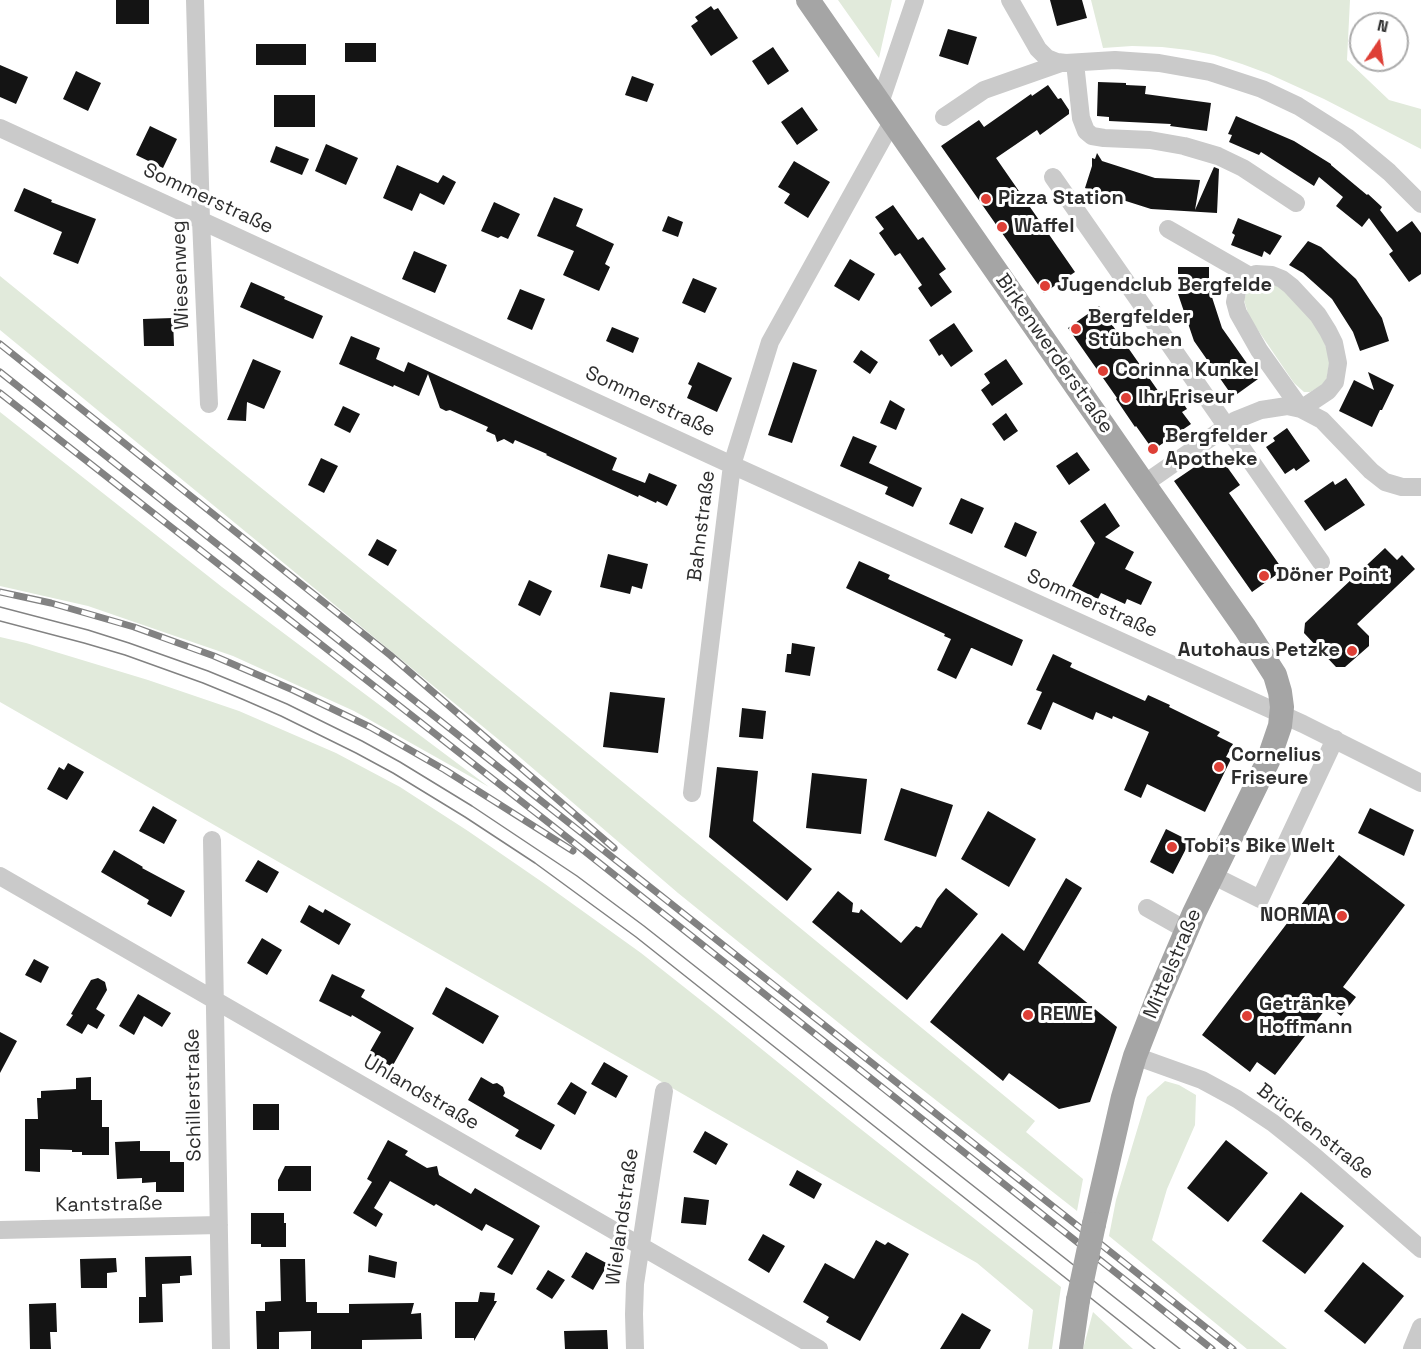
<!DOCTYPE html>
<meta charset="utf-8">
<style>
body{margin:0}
#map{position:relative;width:1421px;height:1349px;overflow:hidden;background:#fff;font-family:"Space Grotesk",sans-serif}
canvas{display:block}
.north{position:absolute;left:1349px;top:12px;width:60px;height:60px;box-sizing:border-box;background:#fff;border:2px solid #ababab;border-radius:50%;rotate:13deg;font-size:16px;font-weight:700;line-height:24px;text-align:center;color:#2d2d2d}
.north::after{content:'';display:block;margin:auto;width:21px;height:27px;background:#de3f36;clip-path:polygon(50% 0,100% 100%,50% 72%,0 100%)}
</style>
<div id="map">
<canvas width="1421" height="1349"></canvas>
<div class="north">N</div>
</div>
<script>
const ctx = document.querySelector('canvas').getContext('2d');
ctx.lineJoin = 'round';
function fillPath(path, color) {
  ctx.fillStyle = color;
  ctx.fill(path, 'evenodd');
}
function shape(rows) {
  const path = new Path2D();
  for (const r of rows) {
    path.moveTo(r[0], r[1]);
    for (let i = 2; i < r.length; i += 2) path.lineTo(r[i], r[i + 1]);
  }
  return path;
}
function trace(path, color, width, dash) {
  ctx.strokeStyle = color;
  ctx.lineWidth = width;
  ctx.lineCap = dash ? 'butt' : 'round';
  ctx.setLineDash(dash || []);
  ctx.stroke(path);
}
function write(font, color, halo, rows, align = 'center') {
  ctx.font = font + ' "Space Grotesk",sans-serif';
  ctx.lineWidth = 6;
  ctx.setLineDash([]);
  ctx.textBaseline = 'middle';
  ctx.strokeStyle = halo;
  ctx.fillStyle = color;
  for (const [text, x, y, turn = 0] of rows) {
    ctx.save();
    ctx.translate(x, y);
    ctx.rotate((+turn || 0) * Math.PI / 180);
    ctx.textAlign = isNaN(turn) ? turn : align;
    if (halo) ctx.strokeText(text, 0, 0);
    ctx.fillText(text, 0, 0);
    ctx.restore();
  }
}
const green = shape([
 [838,0,892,0,879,58],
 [1091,0,1350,0,1347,60,1389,100,1421,109,1421,149,1324,99,1269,74,1242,64,1214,55,1188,50,1162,47,1132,46,1103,48],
 [0,276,540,714,1035,1121,1026,1132,1083,1179,1077,1211,881,1057,678,893,515,753,0,330],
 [1265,281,1282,288,1319,328,1330,358,1326,383,1310,392,1304,392,1294,383,1249,317,1244,300,1248,288,1254,282],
 [0,412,222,587,489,787,354,711,233,656,88,606,0,586],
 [0,637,26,643,148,680,239,711,336,753,400,787,468,831,545,884,641,953,722,1017,848,1119,1061,1287,1052,1349,1028,1349,1033,1310,977,1263,0,702],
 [1165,1081,1179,1085,1196,1095,1195,1125,1167,1189,1152,1240,1287,1349,1247,1349,1109,1236,1116,1200,1147,1097],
 [1093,1312,1122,1339,1133,1349,1083,1349]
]);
const building = shape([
 [116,0,149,0,149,24,116,24],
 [1050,0,1082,0,1087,18,1057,26],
 [711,6,714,10,718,8,738,38,711,56,691,26,698,21,695,17],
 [948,29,977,37,968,65,939,56],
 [345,43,376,43,376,62,345,62],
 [256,44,306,44,306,65,256,65],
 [773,47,789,71,768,85,752,61],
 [0,65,28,77,16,104,0,97],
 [76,71,101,83,88,111,63,99],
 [632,76,654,84,647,102,625,95],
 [1098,82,1126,83,1126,85,1146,86,1145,94,1211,103,1207,131,1170,126,1171,124,1109,121,1109,117,1097,116],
 [1048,85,1058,99,1061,98,1069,110,1069,114,1040,135,1037,130,996,158,1075,272,1044,293,941,146,979,120,984,127,1031,94,1032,96],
 [274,95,315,95,315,127,274,127],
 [802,107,818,130,797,145,781,122],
 [1236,116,1294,141,1331,164,1331,165,1367,195,1368,194,1382,207,1380,210,1397,232,1412,221,1421,233,1421,274,1409,282,1389,254,1393,251,1369,218,1362,227,1336,206,1343,197,1319,177,1314,186,1261,152,1259,155,1229,142,1232,135,1228,134],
 [150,126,177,139,163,168,136,155],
 [326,144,358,158,346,185,315,171],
 [276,146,309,159,302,175,270,162],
 [1097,153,1102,161,1155,178,1200,180,1195,210,1214,167,1219,169,1217,213,1151,209,1085,188,1092,166,1092,158,1095,159],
 [794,161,830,182,808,218,784,203,790,194,778,187],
 [397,165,438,183,443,175,456,182,444,205,420,193,412,211,383,198],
 [24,188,52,200,51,202,96,219,78,264,53,254,62,232,14,211],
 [554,197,583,209,576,226,614,244,605,264,610,267,599,291,563,275,574,251,537,236],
 [494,202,520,214,508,239,501,236,498,238,481,231],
 [893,205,918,240,923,237,946,269,939,274,952,292,931,307,918,288,922,285,900,253,895,256,879,233,884,229,875,217],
 [668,216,683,222,678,237,662,231],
 [1238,218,1282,236,1270,255,1264,251,1262,257,1231,245,1235,235,1232,233],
 [1308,241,1321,247,1356,279,1382,318,1389,341,1360,351,1353,332,1332,299,1303,273,1289,265],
 [414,251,447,265,435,293,402,279],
 [850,259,875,274,859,301,834,286],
 [1178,267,1209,267,1209,288,1222,328,1258,379,1233,397,1194,341,1178,294],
 [693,278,717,288,705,313,682,303],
 [251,282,285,297,284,299,323,316,313,339,240,307],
 [520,289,545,299,532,330,507,319],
 [1099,306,1161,395,1172,387,1187,409,1182,412,1191,424,1153,450,1136,426,1135,427,1116,399,1117,398,1068,328],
 [173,318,174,346,144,346,143,319],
 [954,323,973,351,951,367,942,354,939,356,929,340],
 [612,327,639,338,633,353,606,341],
 [351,336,380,348,376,359,404,372,408,362,617,458,612,470,645,483,649,473,677,485,667,506,657,501,656,503,639,495,638,497,546,455,547,454,515,440,513,444,504,439,497,442,495,435,486,431,488,427,450,410,446,411,440,408,428,374,419,396,394,385,393,387,339,364],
 [861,350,878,362,870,374,853,362],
 [253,359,281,371,264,409,247,402,246,421,227,420],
 [1006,359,1023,384,992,406,981,390,990,383,984,374],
 [698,362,732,378,717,412,687,398,692,386,688,384],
 [793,362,817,370,792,443,768,435],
 [1368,372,1394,385,1382,410,1380,410,1372,427,1339,411,1354,380,1374,390],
 [890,400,905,409,896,430,880,423],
 [343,406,360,414,350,433,334,425],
 [1006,413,1018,431,1004,441,992,424],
 [1287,428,1310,461,1296,471,1294,468,1285,474,1266,447,1275,441,1273,438],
 [853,436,877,446,869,463,922,488,913,507,885,494,888,487,840,466],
 [1077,452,1090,470,1069,485,1056,466],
 [1212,455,1221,467,1225,464,1240,485,1229,493,1283,570,1252,592,1174,481],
 [321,458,338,466,324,493,308,485],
 [1346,478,1365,505,1325,531,1304,501,1333,481,1335,485],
 [961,498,984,508,972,534,949,524],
 [1105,503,1120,526,1105,537,1134,552,1125,569,1152,582,1141,605,1127,599,1125,604,1101,593,1098,599,1072,586,1095,543,1080,521],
 [1015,522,1037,532,1026,557,1004,547],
 [377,539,397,550,388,566,368,555],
 [1385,548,1397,560,1402,555,1415,569,1357,624,1369,636,1369,646,1345,667,1336,667,1304,633,1305,623],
 [608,554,648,564,642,589,632,586,630,594,600,587],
 [859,561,890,575,888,579,1023,640,1012,666,972,648,971,648,956,679,937,670,951,639,944,636,945,634,846,588],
 [529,580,552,591,540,616,518,605],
 [792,643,815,647,810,676,785,672,787,654,791,654],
 [1053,654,1072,663,1070,667,1145,701,1148,695,1170,705,1169,707,1220,732,1217,736,1233,744,1226,757,1231,759,1205,812,1147,784,1141,798,1124,790,1149,732,1113,716,1112,719,1096,712,1093,720,1053,702,1041,730,1027,724,1042,692,1036,690],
 [610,692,665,698,658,753,603,747],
 [742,708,766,711,763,739,739,737],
 [68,763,84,772,67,800,47,789,59,767,64,770],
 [717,767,758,771,753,821,812,869,787,901,709,837],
 [812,773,867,779,861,834,806,828],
 [901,788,953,805,936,857,884,840],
 [153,806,177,820,164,844,139,831],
 [1370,808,1414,830,1404,856,1358,833],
 [988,811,1036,839,1009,887,961,859],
 [1166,829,1190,841,1173,874,1150,862],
 [114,850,143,867,142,868,185,891,171,917,147,904,149,900,101,872],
 [1339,855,1405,905,1343,987,1356,997,1341,1016,1328,1006,1275,1075,1257,1062,1250,1072,1202,1035],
 [258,860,279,872,267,893,245,881],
 [1066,878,1082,888,1038,963,1117,1027,1090,1102,1059,1109,1009,1073,1003,1081,930,1022,1002,933,1024,951],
 [946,888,978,914,907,1000,812,922,838,891,853,903,852,912,859,913,861,909,901,943,916,926,921,928,937,899],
 [309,905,323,913,325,909,351,924,339,945,300,922],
 [262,938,282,950,267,975,247,963],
 [34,959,49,967,41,983,25,975],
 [332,974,365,990,361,997,414,1028,392,1067,369,1053,381,1032,352,1015,351,1017,319,1001],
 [98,978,105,982,107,990,96,1009,105,1015,97,1029,88,1024,82,1034,66,1025,73,1015,71,1014,91,980],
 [446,987,499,1016,483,1044,432,1014],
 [138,994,171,1013,162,1027,144,1016,134,1035,119,1026],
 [0,1032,17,1041,0,1073],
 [604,1062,628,1076,616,1098,591,1084],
 [91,1077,91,1100,102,1100,102,1127,109,1127,109,1155,82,1155,82,1152,72,1152,72,1150,40,1149,40,1172,25,1171,25,1119,38,1119,37,1098,41,1098,41,1091,76,1089,76,1078],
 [481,1077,493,1084,497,1083,503,1087,505,1093,503,1096,555,1125,541,1150,515,1136,519,1130,468,1100],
 [571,1082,587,1092,575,1115,557,1104],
 [253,1104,279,1104,279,1130,253,1130],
 [705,1131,728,1144,716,1165,693,1152],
 [388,1140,408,1151,405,1155,427,1168,437,1166,439,1175,471,1194,475,1188,540,1226,512,1275,497,1267,514,1239,486,1224,482,1231,436,1204,434,1206,390,1181,374,1208,383,1214,376,1227,353,1213,372,1182,367,1179],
 [1226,1140,1268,1173,1228,1222,1187,1188],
 [140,1141,140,1151,170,1151,170,1162,184,1162,184,1192,156,1192,156,1182,142,1183,142,1178,117,1179,115,1142],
 [285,1166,311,1166,311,1191,278,1191,278,1180],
 [797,1170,822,1184,814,1199,789,1185],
 [1301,1192,1344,1226,1305,1274,1262,1241],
 [684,1197,709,1200,706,1225,681,1223],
 [251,1213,284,1213,284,1223,286,1223,286,1247,261,1247,261,1244,251,1244],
 [763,1234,785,1246,769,1273,748,1260],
 [876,1240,885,1245,888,1242,909,1254,860,1341,826,1322,829,1317,803,1302,825,1263,854,1279],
 [586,1252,608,1264,593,1290,571,1277],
 [369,1255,397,1262,395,1278,368,1272],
 [191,1256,192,1275,180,1276,180,1283,162,1284,163,1322,139,1323,139,1297,146,1297,145,1257],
 [116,1258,117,1272,107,1273,107,1288,81,1288,80,1259],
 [280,1259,305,1259,306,1302,317,1302,317,1313,349,1313,349,1304,414,1303,411,1314,421,1313,422,1339,362,1340,362,1349,311,1349,311,1331,279,1332,279,1349,257,1349,256,1311,265,1311,265,1302,281,1301],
 [1363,1262,1404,1296,1365,1344,1324,1311],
 [548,1270,565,1280,552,1299,536,1289],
 [480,1292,495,1293,494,1301,497,1301,474,1341,474,1338,455,1338,455,1302,478,1302],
 [56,1303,57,1332,50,1332,51,1349,30,1349,29,1304],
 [962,1313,991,1330,980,1349,940,1349],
 [607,1330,608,1349,565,1349,564,1331]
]);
const minor = shape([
 [195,0,201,220,209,404],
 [1010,0,1038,49,1047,58,1057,62,1066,63,1115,60,1159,63,1210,72,1262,89,1298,106,1347,137,1389,172,1421,204],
 [1075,63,1081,118,1086,131,1092,136,1104,138,1150,140,1184,146,1218,156,1243,168,1296,203],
 [880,103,915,0],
 [944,117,984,90,1061,63],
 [0,128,732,465,1303,724,1421,783],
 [1053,177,1321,562],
 [1168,229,1250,276],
 [1256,274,1272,275,1282,279,1291,286,1318,315,1328,331,1334,343,1338,363,1335,382,1328,391,1301,409,1259,350,1238,313,1235,302,1238,287,1247,277,1256,274],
 [1144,484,1236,420,1261,410,1287,406,1301,409,1322,420,1371,471,1385,482,1402,487,1421,487],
 [692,793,732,465,770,342,892,122],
 [212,840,221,1349],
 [1212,875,1260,899,1335,739],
 [0,876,819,1349],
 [1147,908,1186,930],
 [1135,1056,1202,1080,1237,1099,1273,1123,1313,1155,1421,1249],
 [0,1230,219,1225],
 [635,1349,634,1314,635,1284,664,1091],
 [1412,1349,1421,1327]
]);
const major = shape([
 [808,0,1144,484,1245,628,1275,675,1280,692,1282,707,1280,726,1268,761,1194,913,1158,997,1135,1056,1123,1097,1094,1224],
 [1071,1349,1078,1300]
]);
const tram = shape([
 [0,607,88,630,129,643,208,671,247,687,287,704,362,741,400,762,472,806,577,876,644,926,1180,1349],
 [0,621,84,643,125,655,203,683,242,699,281,716,356,753,393,773,465,817,535,863,636,937,1155,1349]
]);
const rail = shape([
 [0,344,390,655,614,848],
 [0,372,1233,1349],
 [0,393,549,823,1212,1349],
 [0,592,51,603,134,627,214,656,293,690,370,727,445,770,573,851]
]);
const majorBridge = shape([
 [1078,1300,1094,1224]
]);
const markers = [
 [986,199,6,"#de3f36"],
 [1002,227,6,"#de3f36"],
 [1045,286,6,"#de3f36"],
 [1076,329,6,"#de3f36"],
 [1103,371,6,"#de3f36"],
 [1126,398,6,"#de3f36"],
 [1153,449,6,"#de3f36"],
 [1264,576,6,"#de3f36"],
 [1352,651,6,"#de3f36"],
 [1219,767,6,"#de3f36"],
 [1172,847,6,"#de3f36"],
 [1342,916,6,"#de3f36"],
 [1028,1015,6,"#de3f36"],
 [1247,1016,6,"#de3f36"]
];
const streetNames = [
 ["Sommerstraße",208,199,25],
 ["Wiesenweg",181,275,-92],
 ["Birkenwerderstraße",1054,354,55],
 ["Sommerstraße",650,402,25],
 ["Bahnstraße",702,526,-83],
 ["Sommerstraße",1092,604,24],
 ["Mittelstraße",1173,964,-67],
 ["Uhlandstraße",421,1093,30],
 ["Schillerstraße",194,1095,-91],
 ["Brückenstraße",1315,1132,38],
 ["Kantstraße",109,1205,-1],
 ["Wielandstraße",623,1217,-82]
];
const poiNames = [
 ["Pizza Station",998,199],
 ["Waffel",1014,227],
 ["Jugendclub Bergfelde",1057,286],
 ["Bergfelder",1088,318],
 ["Stübchen",1088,341],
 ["Corinna Kunkel",1115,371],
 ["Ihr Friseur",1138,398],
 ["Bergfelder",1165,437],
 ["Apotheke",1165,460],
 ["Döner Point",1276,576],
 ["Autohaus Petzke",1340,651,"right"],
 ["Cornelius",1231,756],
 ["Friseure",1231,779],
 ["Tobi's Bike Welt",1184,847],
 ["NORMA",1330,916,"right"],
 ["Getränke",1259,1005],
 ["Hoffmann",1259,1028],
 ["REWE",1040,1015]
];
fillPath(green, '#e1eadb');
fillPath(building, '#141414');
trace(minor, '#cacaca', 18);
trace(major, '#a5a5a5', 24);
trace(tram, '#828282', 1.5);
trace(rail, '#828282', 7);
trace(rail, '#fff', 4.5, [14]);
trace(majorBridge, '#a5a5a5', 24);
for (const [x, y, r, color] of markers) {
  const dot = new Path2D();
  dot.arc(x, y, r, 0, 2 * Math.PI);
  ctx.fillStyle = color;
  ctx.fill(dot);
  trace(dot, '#fff', 2);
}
write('20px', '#2d2d2d', '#fff', streetNames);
write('bold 20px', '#2d2d2d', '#fff', poiNames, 'left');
</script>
